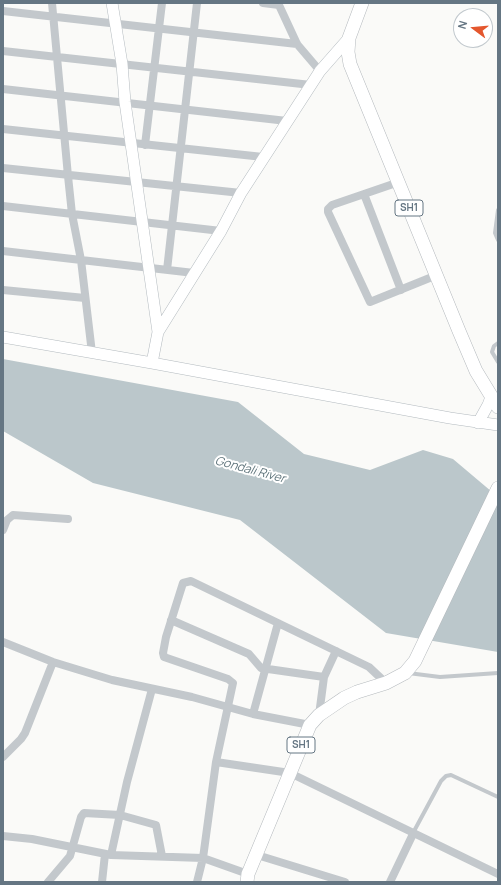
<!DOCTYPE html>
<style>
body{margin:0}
#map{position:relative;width:501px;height:885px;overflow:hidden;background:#fafaf8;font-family:Manrope,sans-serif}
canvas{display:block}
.frame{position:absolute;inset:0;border:4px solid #657683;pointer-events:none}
.north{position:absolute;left:453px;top:8px;width:40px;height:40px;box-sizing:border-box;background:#fff;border:1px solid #c1c8cd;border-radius:50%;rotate:286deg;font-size:11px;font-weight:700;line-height:16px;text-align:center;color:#657683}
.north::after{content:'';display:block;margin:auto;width:14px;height:18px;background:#e4572e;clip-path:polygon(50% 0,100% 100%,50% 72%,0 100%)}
</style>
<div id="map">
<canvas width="501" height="885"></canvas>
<div class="frame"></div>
<div class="north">N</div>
</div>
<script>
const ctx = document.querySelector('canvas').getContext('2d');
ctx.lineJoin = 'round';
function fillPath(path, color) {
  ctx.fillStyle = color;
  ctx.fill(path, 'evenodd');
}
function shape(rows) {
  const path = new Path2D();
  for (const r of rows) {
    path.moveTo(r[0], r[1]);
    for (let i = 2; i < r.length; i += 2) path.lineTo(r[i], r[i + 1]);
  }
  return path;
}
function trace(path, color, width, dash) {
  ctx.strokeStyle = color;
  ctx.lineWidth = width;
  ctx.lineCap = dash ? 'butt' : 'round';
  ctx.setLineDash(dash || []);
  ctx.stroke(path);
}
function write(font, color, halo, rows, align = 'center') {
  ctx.font = font + ' Manrope,sans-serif';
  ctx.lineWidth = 4;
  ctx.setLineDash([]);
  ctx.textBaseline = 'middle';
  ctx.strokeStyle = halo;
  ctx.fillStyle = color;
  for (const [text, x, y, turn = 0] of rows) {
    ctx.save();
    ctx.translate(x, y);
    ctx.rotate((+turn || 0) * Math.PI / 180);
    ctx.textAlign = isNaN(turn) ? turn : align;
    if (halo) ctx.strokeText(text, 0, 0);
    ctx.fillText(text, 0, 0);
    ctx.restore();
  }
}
const water = shape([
 [3,359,238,402,304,454,370,470,423,450,453,459,498,497,498,652,386,633,240,520,93,483,3,431]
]);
const lane = shape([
 [498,210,495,233,498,240],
 [498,343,494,346,492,352,498,362],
 [408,673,440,677,498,673],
 [413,833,441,781,446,776,451,775,498,797]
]);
const street = shape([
 [52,3,68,176,72,214,81,260,92,353],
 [263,3,279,5],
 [278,3,297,44,320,71],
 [3,11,297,44],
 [3,51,311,85],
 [3,89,287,121],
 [3,129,263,157],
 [145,145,162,3],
 [3,168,241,193],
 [399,182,332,205,328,209,328,212,370,302,437,275],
 [364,194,401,290],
 [3,206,221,231],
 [3,251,194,273],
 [167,270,197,3],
 [3,290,85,298],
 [3,530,7,520,13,515,68,519],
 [171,620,249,654,261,668,324,677],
 [3,642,53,662,112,680,192,697,253,714,310,725],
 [253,714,278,623],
 [319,715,324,677,336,651],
 [3,757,21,739,25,733,53,662],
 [216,762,290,773,498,874],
 [3,836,32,839,111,855,127,782,152,689],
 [111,855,203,858,248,874],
 [257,855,345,882],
 [48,882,70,856,81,817,84,813,120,815,156,825,162,856],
 [102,882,105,854],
 [197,882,203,858,216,762,233,683,228,679,164,657,163,653,166,637,183,583,191,581,369,667,386,683],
 [390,882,413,834]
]);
const secondary = shape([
 [112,3,122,64,125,102,158,332],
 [3,337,152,363,450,418,498,425],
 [152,363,158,332,221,231,241,193,320,71,349,38],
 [478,423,488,405,491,397]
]);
const primary = shape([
 [362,3,349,38,348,52,350,64,459,331,476,371,498,407],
 [247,882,248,874,310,725,319,715,344,698,357,692,386,683,405,673,415,661,498,488]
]);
const shields = [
 [409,208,28],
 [301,745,28]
];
const shieldNames = [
 ["SH1",409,208],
 ["SH1",301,745]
];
const waterNames = [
 ["Gondali River",250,470,15]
];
fillPath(water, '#bbc7cb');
trace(secondary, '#b3babf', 12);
trace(primary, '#b5babe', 14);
trace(lane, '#c3c8cc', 4);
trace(street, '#c3c8cc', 8);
trace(secondary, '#fff', 11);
trace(primary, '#fff', 13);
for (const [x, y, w] of shields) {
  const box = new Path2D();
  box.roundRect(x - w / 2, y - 8, w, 16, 3);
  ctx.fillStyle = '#fff';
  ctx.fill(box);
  trace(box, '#657683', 1);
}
write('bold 10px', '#657683', null, shieldNames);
write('italic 12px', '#60757c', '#fff', waterNames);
</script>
